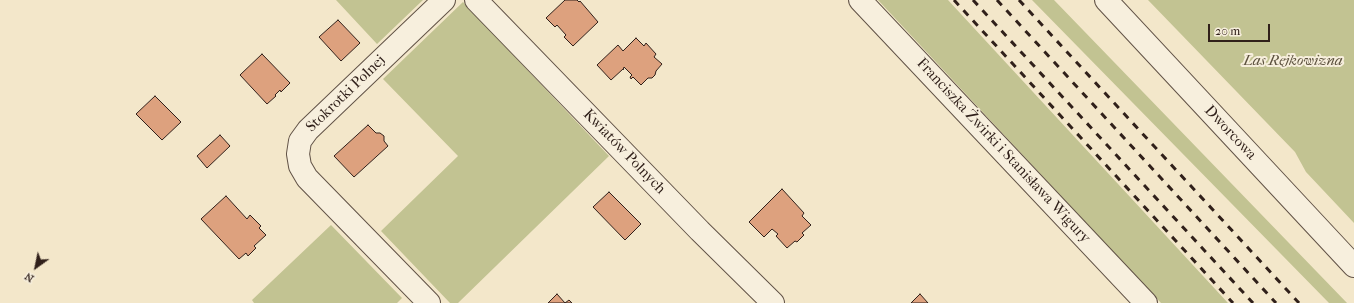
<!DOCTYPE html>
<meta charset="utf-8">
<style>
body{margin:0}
#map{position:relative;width:1354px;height:303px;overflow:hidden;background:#f3e7ca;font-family:"IM FELL French Canon",serif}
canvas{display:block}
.north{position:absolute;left:16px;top:247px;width:40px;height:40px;-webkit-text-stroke:3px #f7efdd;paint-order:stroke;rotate:213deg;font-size:11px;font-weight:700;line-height:16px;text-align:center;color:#30201a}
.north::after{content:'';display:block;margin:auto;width:14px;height:18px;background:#30201a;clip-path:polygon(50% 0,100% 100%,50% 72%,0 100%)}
.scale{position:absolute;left:1208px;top:24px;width:62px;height:18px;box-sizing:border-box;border:2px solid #30201a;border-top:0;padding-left:5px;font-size:12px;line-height:14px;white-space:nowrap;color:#30201a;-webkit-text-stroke:3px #f7efdd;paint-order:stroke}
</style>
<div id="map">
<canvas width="1354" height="303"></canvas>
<div class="north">N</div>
<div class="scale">20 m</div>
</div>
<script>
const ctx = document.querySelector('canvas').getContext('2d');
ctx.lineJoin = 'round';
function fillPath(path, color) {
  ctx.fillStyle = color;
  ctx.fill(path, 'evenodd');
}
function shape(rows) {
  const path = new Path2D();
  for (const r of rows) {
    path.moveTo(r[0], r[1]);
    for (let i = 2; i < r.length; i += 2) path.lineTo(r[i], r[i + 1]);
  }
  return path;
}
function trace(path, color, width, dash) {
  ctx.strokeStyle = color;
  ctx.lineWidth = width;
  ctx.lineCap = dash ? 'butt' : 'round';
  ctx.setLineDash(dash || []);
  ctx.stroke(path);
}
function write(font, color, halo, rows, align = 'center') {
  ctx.font = font + ' "IM FELL French Canon",serif';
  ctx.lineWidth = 4;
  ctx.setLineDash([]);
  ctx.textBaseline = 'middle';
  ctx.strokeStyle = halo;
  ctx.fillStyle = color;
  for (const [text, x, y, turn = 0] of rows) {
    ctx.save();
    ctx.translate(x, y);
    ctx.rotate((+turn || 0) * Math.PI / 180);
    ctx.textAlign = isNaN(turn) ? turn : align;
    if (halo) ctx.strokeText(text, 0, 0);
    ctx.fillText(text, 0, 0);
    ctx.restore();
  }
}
const green = shape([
 [336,0,423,0,377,44],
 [878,0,948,0,1228,303,1161,303],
 [1032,0,1054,0,1347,303,1329,303],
 [1148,0,1354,0,1354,223,1306,172,1295,152],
 [463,2,609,156,458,303,450,303,381,231,458,156,383,79],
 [331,225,402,298,397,303,254,303,252,300]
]);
const building = shape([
 [565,0,577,0,579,2,580,1,598,22,573,46,564,37,566,35,557,25,555,27,546,18,565,0],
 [338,20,360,43,341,61,319,37,338,20],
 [636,38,644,46,646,43,656,54,654,57,662,64,656,71,655,75,652,78,648,78,641,85,633,77,631,79,630,77,632,75,624,67,623,70,623,69,611,80,597,65,618,45,623,51,636,38],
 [262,54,290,83,281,92,280,90,275,95,276,96,267,104,240,75,262,54],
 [155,96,181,122,162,140,136,114,155,96],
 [368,125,376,133,380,133,384,136,384,141,388,146,354,177,334,156,368,125],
 [220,135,230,146,207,168,197,156,220,135],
 [782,189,804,213,802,216,811,225,802,233,804,235,797,242,795,241,787,248,776,236,778,234,772,229,764,237,749,222,782,189],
 [609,192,641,224,625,240,593,207,609,192],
 [226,196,247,219,250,215,261,226,259,228,266,235,254,246,256,248,248,256,246,253,239,259,201,219,226,196],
 [557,294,565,303,569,300,572,303,548,303,557,294],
 [920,294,928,303,911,303,920,294]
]);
const street = shape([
 [476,0,700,231,773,303],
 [860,0,1146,303],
 [1106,0,1354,266],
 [429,303,307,178,300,166,298,154,300,141,308,130,444,0]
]);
const rail = shape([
 [954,0,1233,303],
 [973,0,1253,303],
 [997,0,1276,303],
 [1019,0,1299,303]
]);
const parkNames = [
 ["Las Rejkowizna",1293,61]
];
const streetNames = [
 ["Stokrotki Polnej",346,94,-44],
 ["Dworcowa",1230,133,47],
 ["Franciszka Żwirki i Stanisława Wigury",1003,151,47],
 ["Kwiatów Polnych",624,152,46]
];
fillPath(green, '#c2c392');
fillPath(building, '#dda17e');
trace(building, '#30201a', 1);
trace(street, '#615246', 24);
trace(street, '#f7efdd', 22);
trace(rail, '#30201a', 3, [7, 7]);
write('italic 15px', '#5c513e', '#f7efdd', parkNames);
write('15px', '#30201a', '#f7efdd', streetNames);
</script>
